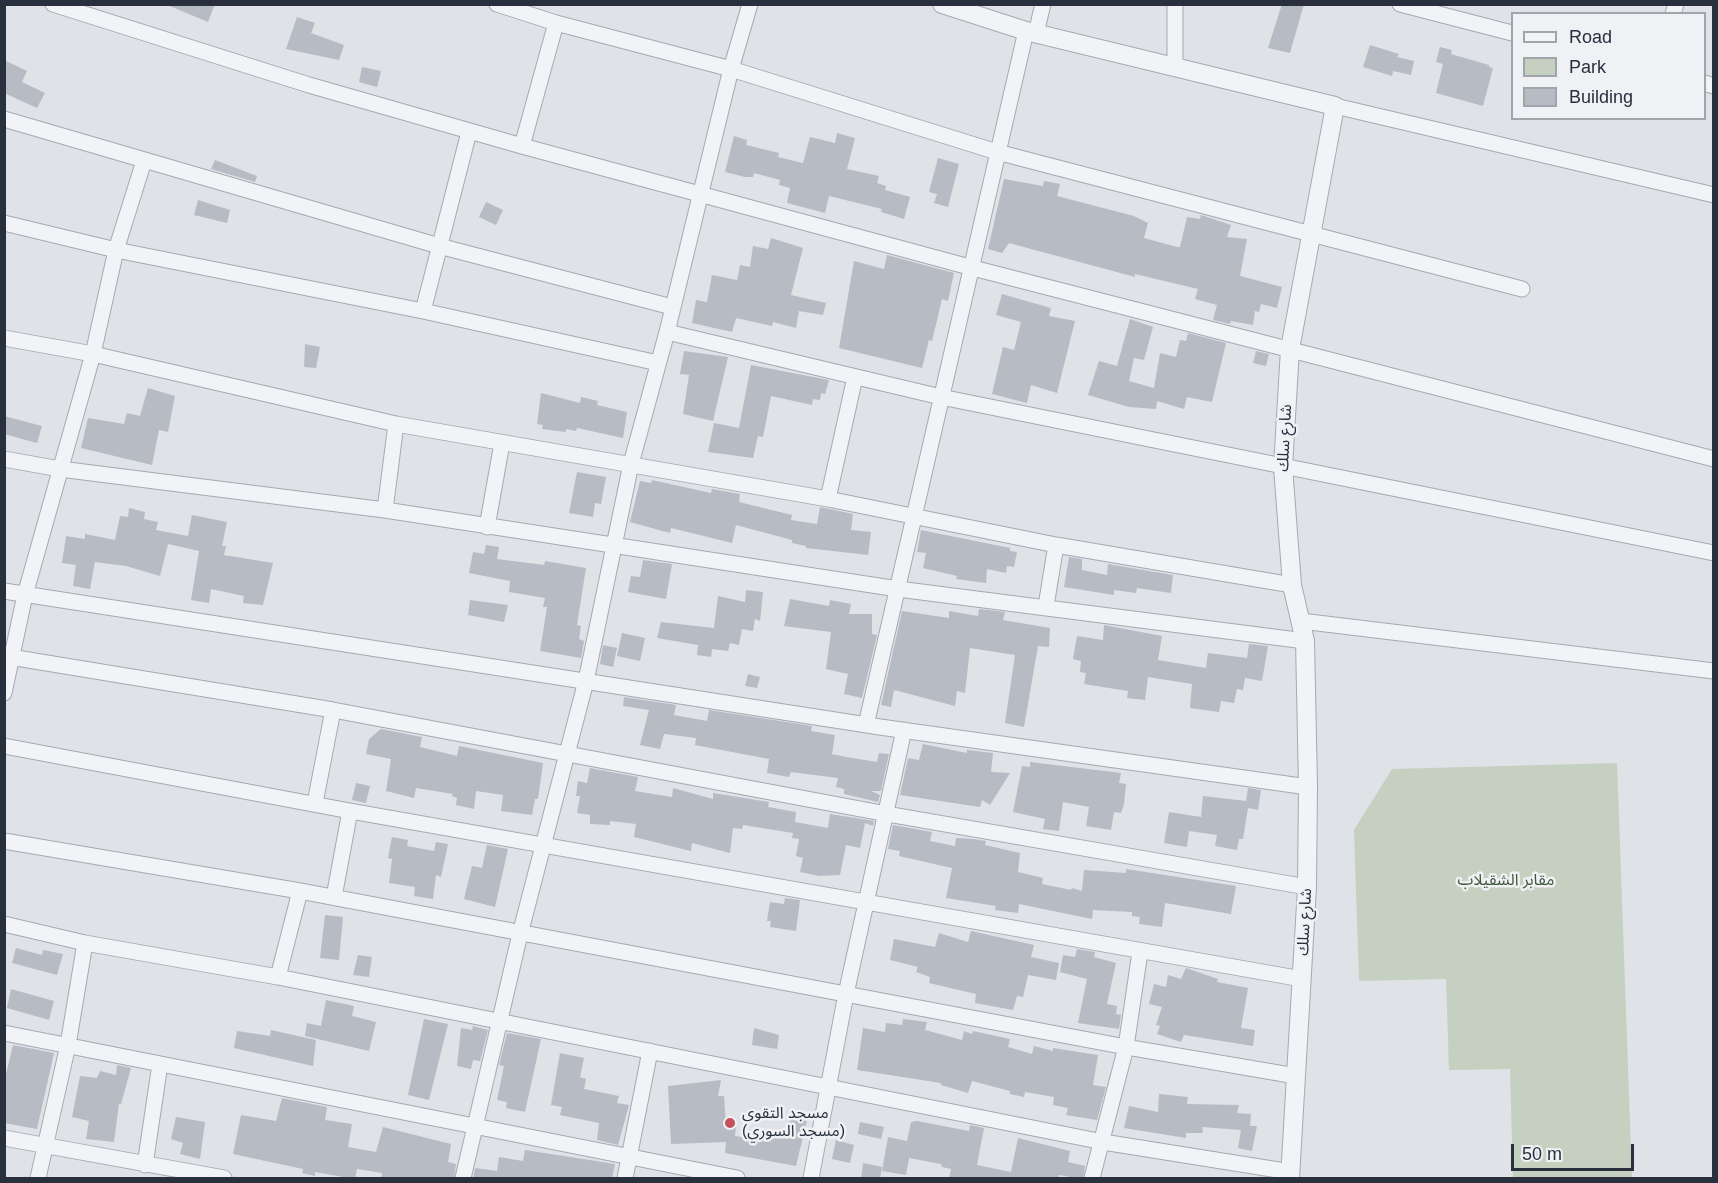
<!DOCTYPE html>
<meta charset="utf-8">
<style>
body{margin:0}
#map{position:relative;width:1718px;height:1183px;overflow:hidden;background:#dfe2e7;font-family:Arial,sans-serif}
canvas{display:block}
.frame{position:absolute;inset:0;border:6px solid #29303d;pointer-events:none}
.legend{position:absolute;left:1511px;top:12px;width:195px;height:108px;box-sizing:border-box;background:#eff1f5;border:2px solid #a0a4ab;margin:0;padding:8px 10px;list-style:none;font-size:18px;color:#29303d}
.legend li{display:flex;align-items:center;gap:12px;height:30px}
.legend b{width:30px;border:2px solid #a0a4ab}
.scale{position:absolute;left:1511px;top:1144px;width:123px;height:27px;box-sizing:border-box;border:3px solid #29303d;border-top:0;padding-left:8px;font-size:18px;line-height:21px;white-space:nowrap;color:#29303d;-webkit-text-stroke:4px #eff1f5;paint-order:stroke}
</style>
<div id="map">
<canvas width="1718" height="1183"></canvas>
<div class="frame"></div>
<ul class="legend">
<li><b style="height:8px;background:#f2f3f6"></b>Road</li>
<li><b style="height:16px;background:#c5d0c1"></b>Park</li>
<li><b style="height:16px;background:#b7bbc4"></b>Building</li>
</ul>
<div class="scale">50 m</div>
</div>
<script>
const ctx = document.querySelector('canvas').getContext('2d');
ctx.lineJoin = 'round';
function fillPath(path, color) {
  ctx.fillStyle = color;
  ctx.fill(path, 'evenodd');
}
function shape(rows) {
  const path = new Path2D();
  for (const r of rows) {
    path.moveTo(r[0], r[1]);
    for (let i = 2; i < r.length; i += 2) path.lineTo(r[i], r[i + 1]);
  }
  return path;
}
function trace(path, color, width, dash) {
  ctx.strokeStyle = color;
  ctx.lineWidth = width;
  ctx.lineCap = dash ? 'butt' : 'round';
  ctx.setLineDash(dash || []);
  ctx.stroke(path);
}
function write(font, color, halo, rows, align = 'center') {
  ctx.font = font + ' Arial,"Noto Sans Arabic",sans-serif';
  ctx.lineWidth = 5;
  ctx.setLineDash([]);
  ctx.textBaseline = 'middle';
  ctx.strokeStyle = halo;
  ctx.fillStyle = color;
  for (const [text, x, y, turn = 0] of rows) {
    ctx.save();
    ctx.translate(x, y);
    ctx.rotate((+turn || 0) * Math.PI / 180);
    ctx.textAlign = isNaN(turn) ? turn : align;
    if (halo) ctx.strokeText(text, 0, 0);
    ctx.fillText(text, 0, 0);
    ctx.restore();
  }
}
const green = shape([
 [1617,763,1632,1178,1513,1178,1510,1069,1449,1070,1446,979,1359,981,1354,830,1392,769]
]);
const building = shape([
 [165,4,215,4,208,22],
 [1282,4,1304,4,1290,53,1268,48],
 [297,17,315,23,311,33,344,45,339,60,286,49],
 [1370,45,1399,54,1397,57,1414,61,1411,75,1393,71,1392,76,1363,67],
 [1440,47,1452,50,1451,54,1489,65,1489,67,1493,68,1483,106,1436,93,1443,64,1436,62],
 [4,60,27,71,22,82,45,93,37,108,4,93],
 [362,67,381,71,377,87,359,82],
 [837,133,855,138,847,169,879,176,877,183,886,186,885,190,910,197,904,219,881,212,882,209,829,196,825,213,787,203,790,188,779,185,780,180,754,173,753,177,745,177,725,172,734,136,747,140,746,145,779,153,778,157,803,163,810,137,835,143],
 [938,158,959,164,948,207,934,203,937,194,929,192],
 [215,160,257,176,255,182,211,169],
 [1004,179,1043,186,1044,181,1060,184,1057,196,1134,216,1148,223,1144,238,1177,247,1180,247,1187,217,1200,219,1201,215,1231,225,1227,237,1247,239,1240,276,1282,287,1277,308,1261,304,1259,312,1255,311,1253,325,1231,321,1230,324,1213,320,1217,305,1195,299,1198,289,1135,274,1135,277,1009,243,1002,253,988,249],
 [198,200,230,210,227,223,194,215],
 [486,202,503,210,496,225,479,217],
 [771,238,803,248,791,295,826,303,823,315,799,311,796,328,773,322,772,326,736,318,732,332,692,323,696,300,707,302,712,275,737,280,740,265,750,267,753,246,768,249],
 [887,255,954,273,948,301,942,299,932,341,929,340,922,368,839,348,854,261,884,269],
 [1002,294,1051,308,1049,316,1075,321,1057,393,1031,385,1027,403,992,394,1003,347,1014,350,1021,322,996,315],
 [1130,319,1153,327,1144,360,1134,358,1129,381,1154,388,1160,353,1176,357,1180,340,1186,341,1188,333,1226,343,1212,402,1187,397,1184,409,1157,401,1156,409,1129,407,1088,395,1099,361,1117,366],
 [305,344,320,347,316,368,304,367],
 [684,351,728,357,713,421,683,414,689,375,680,374],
 [1256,351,1269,354,1266,366,1253,363],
 [751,365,829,380,825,394,821,393,820,400,813,399,812,405,771,396,763,437,758,436,753,458,708,452,714,423,739,428],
 [148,388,175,396,168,432,159,430,152,465,81,448,88,418,124,424,127,413,140,416],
 [541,393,580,403,581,397,598,401,597,405,627,412,623,438,577,428,576,431,566,429,566,432,542,429,543,425,537,424],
 [4,416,42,426,37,443,4,434],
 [577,472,606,477,601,504,595,503,593,517,569,513],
 [652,480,711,493,712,489,740,494,739,502,792,515,791,520,817,524,820,507,853,514,851,530,871,532,868,555,806,548,806,546,792,543,792,540,736,525,732,543,671,528,670,533,630,522,640,481,651,483],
 [129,508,145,512,144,519,158,522,156,530,188,536,192,515,227,522,222,546,226,546,224,555,273,563,263,605,243,603,244,596,211,589,209,603,191,600,199,551,168,544,160,576,126,566,95,562,90,589,73,586,76,565,62,563,66,536,85,539,85,534,115,540,120,516,128,517],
 [921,530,1010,548,1010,551,1017,552,1014,567,1007,566,1006,573,987,569,986,583,956,579,957,576,923,568,926,553,917,552],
 [486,545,499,547,497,559,544,565,545,561,586,568,577,625,581,626,579,639,584,641,581,658,540,651,547,607,543,607,545,598,509,592,510,581,469,573,473,552,484,554],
 [1069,557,1082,559,1082,570,1107,575,1108,564,1173,575,1171,593,1137,588,1136,593,1114,590,1114,595,1064,587],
 [643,560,672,564,666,599,628,592,631,576,640,577],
 [746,590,763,592,760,621,755,619,753,631,742,629,739,645,730,643,728,651,712,649,711,657,697,655,698,645,657,638,661,622,714,628,718,596,745,602],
 [790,599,829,606,830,600,851,604,849,614,872,614,872,634,877,635,862,698,844,694,848,674,826,669,831,632,784,626],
 [470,600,508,605,504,622,468,615],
 [979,609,1005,612,1003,620,1050,628,1049,647,1038,646,1024,727,1005,723,1015,655,970,648,965,693,957,691,955,706,894,690,891,707,881,705,902,611,949,618,949,611,978,616],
 [1104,625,1162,636,1158,660,1206,668,1208,653,1247,658,1249,644,1268,646,1262,681,1245,678,1243,690,1237,689,1234,703,1221,701,1219,712,1190,708,1192,684,1148,677,1145,700,1127,698,1128,691,1084,684,1086,673,1080,672,1081,661,1073,659,1077,636,1103,640],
 [622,633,645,638,640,661,617,656],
 [603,645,617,648,613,667,600,664],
 [748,674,760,677,757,688,745,686],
 [624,697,676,705,674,715,707,721,709,710,812,726,811,731,835,735,832,754,846,757,877,762,879,753,889,754,881,791,871,791,880,795,878,802,844,794,844,789,836,787,838,778,791,772,789,777,767,773,769,759,695,745,696,738,664,734,660,749,640,745,649,710,623,706],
 [381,729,422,737,420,747,457,756,459,746,543,763,538,799,535,799,532,815,501,811,503,795,476,791,474,809,456,805,457,798,452,796,453,794,416,788,414,798,386,791,391,759,366,754,369,739],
 [923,744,967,753,967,750,993,753,991,772,1010,773,990,805,982,800,980,807,900,795,908,758,919,760],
 [1030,762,1121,773,1119,783,1126,784,1124,804,1121,813,1114,812,1111,830,1086,826,1089,807,1063,802,1059,831,1043,829,1045,819,1013,812,1022,766,1030,767],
 [590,768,638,777,635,791,672,797,673,788,713,799,713,793,769,802,768,807,796,812,795,822,828,828,830,814,874,821,873,826,865,823,860,848,846,845,840,875,819,876,800,872,803,858,796,856,799,839,792,838,794,828,793,833,743,825,742,829,733,828,730,853,692,843,691,851,634,837,636,824,610,821,610,825,590,824,590,815,577,813,580,796,576,796,578,781,587,783],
 [356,783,370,786,366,803,352,800],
 [1248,788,1261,790,1258,810,1248,808,1243,839,1239,839,1237,850,1215,846,1217,835,1189,831,1187,847,1164,843,1169,812,1201,817,1203,796,1246,801],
 [893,825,932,832,930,841,955,846,956,838,973,839,986,841,985,845,1020,853,1018,872,1043,878,1042,884,1071,890,1072,888,1082,891,1084,870,1126,873,1126,869,1236,886,1231,914,1165,903,1162,927,1139,924,1140,917,1132,916,1132,912,1093,910,1092,919,1019,904,1018,913,995,910,996,906,946,898,952,868,899,856,900,851,888,849],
 [392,837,408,840,407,846,434,851,436,842,448,844,441,877,436,875,433,899,414,896,415,887,389,883,392,859,388,858],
 [487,845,508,849,495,907,464,899,472,866,482,868],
 [785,898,800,900,796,931,770,927,771,921,767,921,770,902,784,904],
 [325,915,343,917,339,960,320,958],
 [971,931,1034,945,1031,957,1059,963,1056,980,1028,975,1023,997,1017,996,1013,1010,975,1003,976,994,929,983,930,977,916,972,918,967,890,960,894,939,935,947,939,933,968,942],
 [16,948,42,955,43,950,63,954,57,975,12,963],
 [1077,949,1095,952,1094,957,1116,963,1107,1004,1117,1006,1116,1014,1121,1015,1119,1029,1078,1023,1087,979,1060,972,1063,955,1075,957],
 [358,955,372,957,369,977,353,975],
 [1186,968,1218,979,1217,982,1248,988,1241,1028,1255,1030,1253,1046,1184,1035,1181,1042,1157,1034,1160,1026,1156,1025,1162,1007,1149,1004,1154,984,1166,987,1168,975,1181,979],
 [11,989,54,1001,49,1020,7,1008],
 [326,1000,354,1006,352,1016,376,1022,369,1051,305,1036,307,1023,321,1026],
 [424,1019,448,1024,429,1100,408,1095],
 [903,1019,927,1022,925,1030,962,1040,964,1031,972,1034,973,1031,1010,1039,1008,1047,1032,1054,1034,1046,1053,1051,1053,1048,1098,1055,1093,1085,1106,1087,1097,1120,1066,1115,1068,1108,1053,1105,1054,1097,1025,1092,1024,1097,1010,1094,1010,1091,972,1081,968,1093,941,1085,941,1083,857,1070,863,1028,885,1032,886,1023,902,1025],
 [473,1026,488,1030,480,1061,473,1060,471,1069,457,1066,461,1028,472,1030],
 [754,1028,779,1035,777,1049,752,1045],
 [271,1030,316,1040,313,1066,234,1048,237,1031,270,1036],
 [507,1033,541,1039,525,1112,506,1108,507,1102,497,1100,504,1066,499,1065],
 [13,1045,54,1053,37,1129,4,1123,4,1082],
 [560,1053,584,1058,580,1077,586,1079,584,1089,619,1096,617,1103,629,1105,618,1145,597,1140,599,1123,560,1115,562,1107,551,1105],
 [117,1065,131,1068,121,1104,119,1104,114,1142,86,1139,89,1121,72,1117,80,1076,97,1078,100,1071,116,1075],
 [721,1080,718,1096,724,1096,726,1124,736,1126,735,1136,760,1140,762,1130,786,1134,792,1115,807,1120,796,1166,725,1153,726,1142,671,1144,668,1086],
 [1159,1094,1188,1097,1187,1104,1239,1105,1237,1113,1251,1114,1250,1126,1257,1126,1252,1151,1238,1148,1241,1130,1202,1127,1203,1133,1186,1133,1186,1138,1124,1128,1129,1106,1158,1112],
 [282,1098,327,1107,325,1120,352,1124,348,1147,376,1152,383,1127,451,1144,448,1162,456,1164,454,1179,381,1179,382,1173,357,1169,355,1179,315,1172,315,1176,302,1173,303,1169,233,1154,241,1115,276,1121],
 [176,1117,205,1122,200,1159,180,1154,183,1143,171,1139],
 [917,1121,969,1131,970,1125,984,1128,977,1165,1011,1172,1018,1138,1070,1151,1068,1162,1085,1166,1083,1179,1059,1175,1058,1179,949,1179,951,1169,942,1167,941,1164,909,1158,906,1175,882,1171,888,1137,907,1141,911,1122],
 [860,1122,884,1127,881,1139,858,1134],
 [836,1140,854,1145,850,1163,832,1159],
 [525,1150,615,1164,612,1179,473,1179,475,1168,497,1171,499,1157,523,1161],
 [863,1163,882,1167,880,1179,861,1179]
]);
const minor = shape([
 [53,4,309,85,522,146,973,268,1714,459],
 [497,4,556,23,731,69,997,152,1522,289],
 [1400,4,1512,33],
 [1673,14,1676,4],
 [1036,33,1043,4],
 [1175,67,1175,4],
 [1704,83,1714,86],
 [1335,106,1714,195],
 [4,119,439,246,672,307],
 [522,146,556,23],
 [4,223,116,250,423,311,658,363],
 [423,311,469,132],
 [667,332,941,397,1714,553],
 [4,338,93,354,396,424,828,499,1056,545,1292,585],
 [4,459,60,469,385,510,898,589,1305,641],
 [828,499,855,377],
 [385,510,396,424],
 [487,527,502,443],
 [4,591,880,727,1308,787],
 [1046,606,1056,545],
 [1301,621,1714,671],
 [4,656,333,710,887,814,1307,887],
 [4,693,25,595,93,354,116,250,144,161],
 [866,725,1026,31],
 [4,746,350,811,1302,979],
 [315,803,333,710],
 [4,841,300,891,1126,1047,1296,1076],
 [334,897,350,811],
 [4,924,85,943,278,977,1103,1142,1291,1172],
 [278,977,300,891],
 [4,1033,737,1178],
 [4,1138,224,1178],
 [145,1165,160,1064],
 [38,1178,68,1045,85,943],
 [463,1178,520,934,586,681,631,464,667,332,731,69,750,4],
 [625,1178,650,1051],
 [811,1178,846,994,904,730],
 [1092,1178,1126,1047,1140,952]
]);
const tertiary = shape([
 [942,4,1026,31,1335,106,1290,349,1283,467,1292,585,1305,641,1308,787,1307,887,1290,1178]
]);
const markers = [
 [730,1123,6,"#c34e5c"]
];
const streetNames = [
 ["شارع سلك",1285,438,-87],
 ["شارع سلك",1305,922,-87]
];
const parkNames = [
 ["مقابر الشقيلاب",1506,881]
];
const poiNames = [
 ["مسجد التقوى",742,1114],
 ["(مسجد السوري)",742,1132]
];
fillPath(green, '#c5d0c1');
fillPath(building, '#b7bbc4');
trace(minor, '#a5a9b1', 17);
trace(tertiary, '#a5a9b1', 20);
trace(minor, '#f2f3f6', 15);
trace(tertiary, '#f2f3f6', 18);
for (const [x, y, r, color] of markers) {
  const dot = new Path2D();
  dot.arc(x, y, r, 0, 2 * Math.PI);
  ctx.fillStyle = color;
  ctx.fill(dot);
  trace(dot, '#eff1f5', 2);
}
write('16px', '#29303d', '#eff1f5', streetNames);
write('16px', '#3d5838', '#eff1f5', parkNames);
write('16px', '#29303d', '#eff1f5', poiNames, 'left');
</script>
